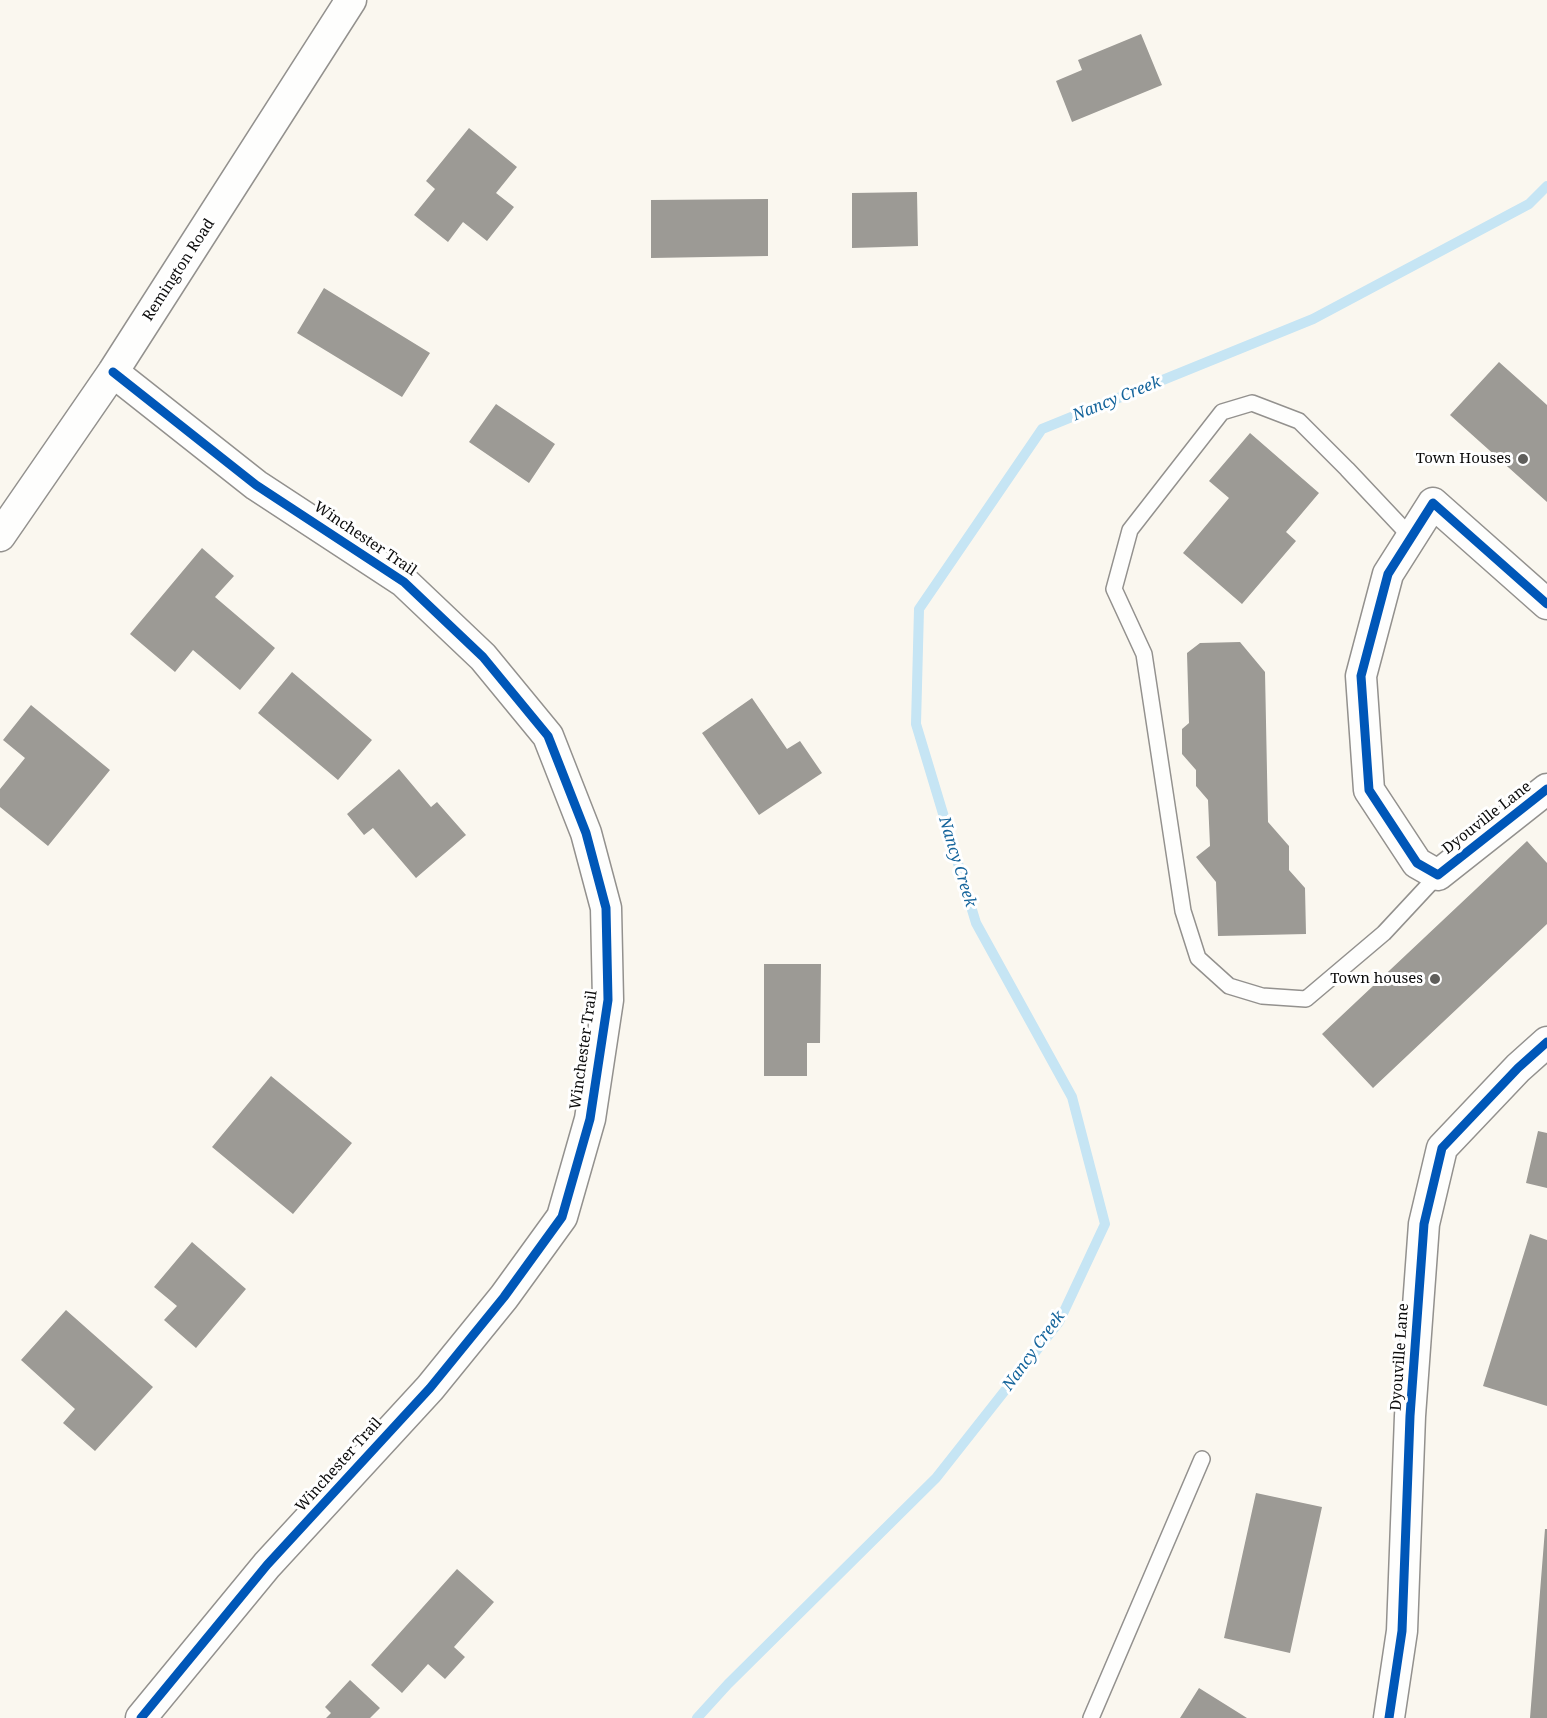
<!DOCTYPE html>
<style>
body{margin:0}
canvas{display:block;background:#faf7ef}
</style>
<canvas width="1547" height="1718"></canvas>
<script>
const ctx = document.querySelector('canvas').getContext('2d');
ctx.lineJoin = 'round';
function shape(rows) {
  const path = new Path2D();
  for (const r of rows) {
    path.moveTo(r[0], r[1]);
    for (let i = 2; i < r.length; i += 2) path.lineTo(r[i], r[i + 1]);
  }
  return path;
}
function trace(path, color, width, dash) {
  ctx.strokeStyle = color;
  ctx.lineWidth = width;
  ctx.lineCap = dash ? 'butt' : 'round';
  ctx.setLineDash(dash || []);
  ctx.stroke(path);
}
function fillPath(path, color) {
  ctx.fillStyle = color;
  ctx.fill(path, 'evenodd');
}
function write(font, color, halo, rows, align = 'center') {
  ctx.font = font + ' "Noto Serif",serif';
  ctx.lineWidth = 6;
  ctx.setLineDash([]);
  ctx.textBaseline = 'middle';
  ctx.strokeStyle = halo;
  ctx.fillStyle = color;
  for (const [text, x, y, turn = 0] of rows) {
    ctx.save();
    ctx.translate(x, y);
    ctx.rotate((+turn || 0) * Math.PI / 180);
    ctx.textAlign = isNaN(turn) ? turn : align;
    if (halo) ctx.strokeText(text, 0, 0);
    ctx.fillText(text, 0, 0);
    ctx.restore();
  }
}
const stream = shape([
 [697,1718,728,1684,936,1478,1059,1322,1105,1224,1072,1097,976,923,916,724,919,609,1042,429,1313,319,1529,204,1547,186]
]);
const building = shape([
 [1141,34,1162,85,1072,122,1056,81,1082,70,1078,60],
 [469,128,517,167,496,193,514,207,487,241,463,222,448,242,414,215,435,189,426,181],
 [917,192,918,246,852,248,852,193],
 [768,199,768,256,651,258,651,200],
 [324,288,430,353,402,397,297,333],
 [1499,362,1547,405,1547,502,1450,415],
 [496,404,555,444,529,483,469,442],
 [1250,433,1319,493,1286,532,1296,541,1242,604,1183,553,1229,498,1209,481],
 [202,548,234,576,215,597,275,648,240,690,193,650,175,672,130,634],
 [1240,642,1265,672,1268,822,1289,846,1289,870,1305,888,1306,934,1218,936,1216,882,1196,857,1210,846,1208,800,1196,786,1196,770,1182,754,1182,729,1189,723,1187,653,1200,643],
 [292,672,372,740,338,780,258,713],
 [752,698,787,749,800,741,822,773,759,815,702,733],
 [31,705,110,770,48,846,0,807,0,789,25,758,3,740],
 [399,769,431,807,437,802,466,835,416,878,373,828,364,835,347,814],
 [1527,841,1547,863,1547,924,1373,1088,1322,1034],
 [764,964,821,964,820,1043,807,1043,807,1076,764,1076],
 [271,1076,352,1143,293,1214,212,1147],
 [1538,1131,1547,1133,1547,1188,1526,1183],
 [1530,1234,1547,1240,1547,1406,1483,1386],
 [192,1242,246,1289,196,1348,164,1320,177,1306,154,1287],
 [66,1310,153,1387,95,1451,63,1423,75,1409,21,1360],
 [1256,1493,1322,1507,1290,1653,1224,1638],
 [1545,1529,1547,1529,1547,1718,1530,1718],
 [457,1569,494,1602,454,1647,465,1657,445,1679,428,1664,402,1693,371,1665],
 [350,1680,380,1708,370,1718,326,1718,331,1713,325,1707],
 [1199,1688,1247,1718,1180,1718]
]);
const service = shape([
 [1411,537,1347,469,1299,421,1252,403,1222,412,1130,530,1114,589,1144,654,1183,911,1198,958,1229,986,1262,996,1306,999,1384,933,1438,875],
 [1091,1718,1202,1459]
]);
const minor = shape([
 [113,372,256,485,404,582,483,657,548,736,586,833,606,908,608,1000,590,1119,562,1217,504,1297,430,1388,267,1565,141,1718],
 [0,536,113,372,351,0],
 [1547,604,1433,503,1388,574,1361,676,1369,790,1417,863,1438,875,1547,789],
 [1389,1718,1402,1631,1410,1416,1424,1224,1442,1148,1518,1068,1547,1042]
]);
const cycleway = shape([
 [113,372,256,485,404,582,483,657,548,736,586,833,606,908,608,1000,590,1119,562,1217,504,1297,430,1388,267,1565,141,1718],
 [1547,604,1433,503,1388,574,1361,676,1369,790,1417,863,1438,875,1547,789],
 [1389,1718,1402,1631,1410,1416,1424,1224,1442,1148,1518,1068,1547,1042]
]);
const markers = [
 [1523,459,6,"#5f5e5b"],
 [1435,979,6,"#5f5e5b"]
];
const streetNames = [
 ["Remington Road",179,270,-57],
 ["Winchester Trail",365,539,34],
 ["Dyouville Lane",1487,818,-38],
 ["Winchester Trail",584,1050,-82],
 ["Dyouville Lane",1400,1357,-86],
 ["Winchester Trail",339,1465,-48]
];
const poiNames = [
 ["Town Houses",1511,459],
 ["Town houses",1423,979]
];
const waterNames = [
 ["Nancy Creek",1117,399,-22],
 ["Nancy Creek",957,862,73],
 ["Nancy Creek",1034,1351,-54]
];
trace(stream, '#c6e5f4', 10);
fillPath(building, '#9c9a95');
trace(service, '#93918e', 18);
trace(minor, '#93918e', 33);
trace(service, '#fefefd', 15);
trace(minor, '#fefefd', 30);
trace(cycleway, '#0057b8', 9);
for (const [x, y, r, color] of markers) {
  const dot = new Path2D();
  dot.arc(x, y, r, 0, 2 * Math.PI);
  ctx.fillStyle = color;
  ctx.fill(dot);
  trace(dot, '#fff', 2);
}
write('15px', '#0b0b0b', '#fff', streetNames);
write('15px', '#0b0b0b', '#fff', poiNames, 'right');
write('italic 16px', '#16659c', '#fff', waterNames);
</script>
